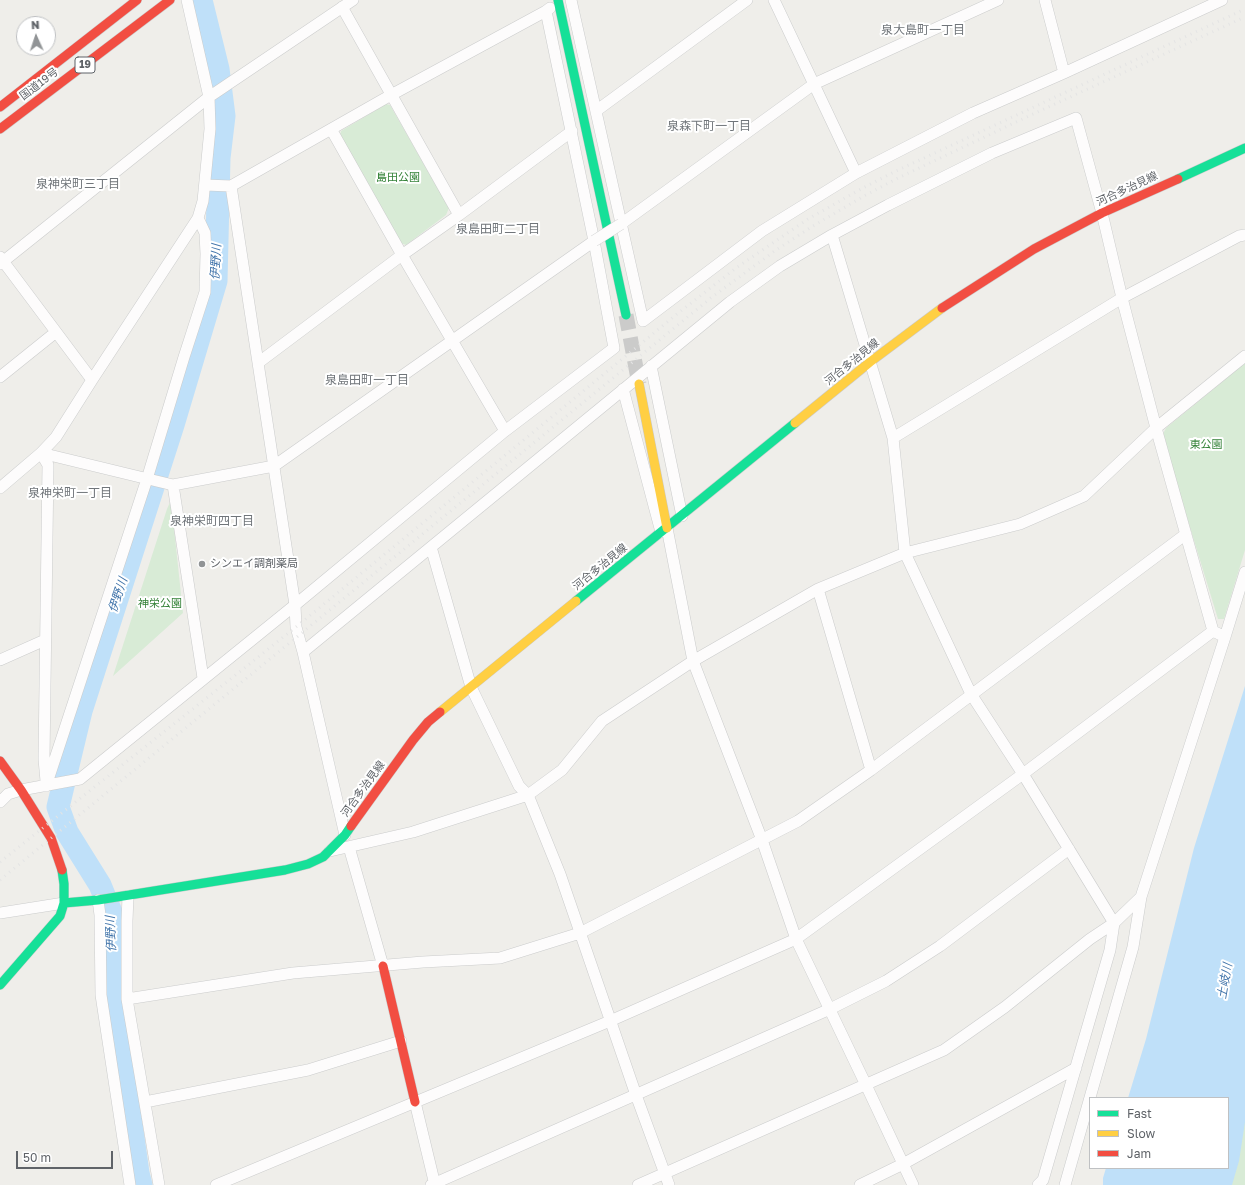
<!DOCTYPE html>
<meta charset="utf-8">
<style>
body{margin:0}
#map{position:relative;width:1245px;height:1185px;overflow:hidden;background:#efeeea;font-family:"Golos Text",sans-serif}
canvas{display:block}
.legend{position:absolute;left:1089px;top:1097px;width:140px;height:72px;box-sizing:border-box;background:#fff;border:1px solid #bfc1c3;margin:0;padding:5px 7px;list-style:none;font-size:12px;color:#5f6368}
.legend li{display:flex;align-items:center;gap:8px;height:20px}
.legend b{width:20px;border:1px solid #bfc1c3}
.north{position:absolute;left:16px;top:16px;width:40px;height:40px;box-sizing:border-box;background:#fff;border:1px solid #bfc1c3;border-radius:50%;rotate:357deg;font-size:11px;font-weight:700;line-height:16px;text-align:center;color:#5f6368}
.north::after{content:'';display:block;margin:auto;width:14px;height:18px;background:#919496;clip-path:polygon(50% 0,100% 100%,50% 72%,0 100%)}
.scale{position:absolute;left:16px;top:1151px;width:97px;height:18px;box-sizing:border-box;border:2px solid #5f6368;border-top:0;padding-left:5px;font-size:12px;line-height:14px;white-space:nowrap;color:#5f6368;-webkit-text-stroke:3px #fff;paint-order:stroke}
</style>
<div id="map">
<canvas width="1245" height="1185"></canvas>
<ul class="legend">
<li><b style="height:5px;background:#16e098"></b>Fast</li>
<li><b style="height:5px;background:#ffcf43"></b>Slow</li>
<li><b style="height:5px;background:#f24e42"></b>Jam</li>
</ul>
<div class="north">N</div>
<div class="scale">50 m</div>
</div>
<script>
const ctx = document.querySelector('canvas').getContext('2d');
ctx.lineJoin = 'round';
function fillPath(path, color) {
  ctx.fillStyle = color;
  ctx.fill(path, 'evenodd');
}
function shape(rows) {
  const path = new Path2D();
  for (const r of rows) {
    path.moveTo(r[0], r[1]);
    for (let i = 2; i < r.length; i += 2) path.lineTo(r[i], r[i + 1]);
  }
  return path;
}
function trace(path, color, width, dash) {
  ctx.strokeStyle = color;
  ctx.lineWidth = width;
  ctx.lineCap = dash ? 'butt' : 'round';
  ctx.setLineDash(dash || []);
  ctx.stroke(path);
}
function write(font, color, halo, rows, align = 'center') {
  ctx.font = font + ' "Golos Text","Noto Sans JP",sans-serif';
  ctx.lineWidth = 4;
  ctx.setLineDash([]);
  ctx.textBaseline = 'middle';
  ctx.strokeStyle = halo;
  ctx.fillStyle = color;
  for (const [text, x, y, turn = 0] of rows) {
    ctx.save();
    ctx.translate(x, y);
    ctx.rotate((+turn || 0) * Math.PI / 180);
    ctx.textAlign = isNaN(turn) ? turn : align;
    if (halo) ctx.strokeText(text, 0, 0);
    ctx.fillText(text, 0, 0);
    ctx.restore();
  }
}
const green = shape([
 [386,104,390,105,449,208,446,215,406,245,401,243,340,135,341,131],
 [1245,363,1245,550,1224,619,1218,619,1162,436,1166,428],
 [171,500,183,613,113,676,167,509],
 [1245,1092,1245,1185,1230,1185]
]);
const water = shape([
 [1245,686,1245,1122,1239,1161,1232,1185,1103,1185,1103,1178,1106,1168,1228,1168,1228,1098,1128,1098,1146,1039,1194,848]
]);
const river = shape([
 [141,1185,138,1173,113,993,111,912,100,885,67,832,58,807,81,711,173,425,216,281,219,158,224,116,218,69,201,0]
]);
const secondaryTunnel = shape([
 [626,315,639,384]
]);
const street = shape([
 [571,0,643,321,762,231,856,173,973,113,1064,73,1222,0],
 [774,0,856,173],
 [1045,0,1064,73],
 [342,7,459,215],
 [596,111,747,0],
 [331,129,402,255,505,431],
 [205,185,231,186,391,95,546,11,550,8],
 [231,186,295,605,296,627,303,652,345,835],
 [621,224,814,84,998,0],
 [832,235,893,438,905,553,971,694,1023,774,1114,923,1110,950,1043,1180,1038,1185],
 [0,257,92,380],
 [0,264,209,97,353,0],
 [258,363,402,255,459,215,572,131],
 [651,366,682,516],
 [0,377,56,332],
 [623,389,661,532],
 [893,438,1122,298,1239,236,1245,235],
 [41,453,173,485,274,466,594,241],
 [41,453,48,465,44,759,46,781],
 [173,485,203,678],
 [0,488,41,453,56,437,92,380,198,218,203,201,210,129,209,97,187,0],
 [667,528,693,661,762,840,796,939,866,1085,913,1185],
 [431,547,471,687,519,786,528,795,560,874,636,1095,669,1185],
 [818,589,871,770],
 [303,652,730,302,780,266,832,235,888,205,992,153,1076,118,1102,213,1122,298,1156,428,1213,631],
 [0,660,45,640],
 [46,786,147,479,184,357,205,292,206,254,205,233,198,218],
 [0,802,8,794,21,790,80,779,295,605,505,431,614,348,594,241,546,11],
 [349,847,383,966],
 [330,851,413,832,528,795,562,770,602,721,693,661,818,589,905,553,1020,524,1084,496,1156,428,1245,356],
 [128,896,127,921,127,999,159,1185],
 [98,900,100,915,101,995,130,1185],
 [0,913,64,903],
 [127,999,293,973,423,962,500,958,580,933,798,821,871,770,1186,534],
 [145,1102,308,1070,401,1041],
 [415,1102,435,1185],
 [216,1185,610,1021,796,939,1023,774,1213,631,1225,637],
 [431,1185,830,1009,886,981,940,946,1069,849],
 [638,1185,944,1050,1005,1007,1090,939,1114,923,1141,897],
 [860,1185,903,1164,1076,1068],
 [1065,1185,1133,947,1141,897,1225,637,1245,572]
]);
const fast = shape([
 [558,0,626,315],
 [1178,179,1245,148],
 [576,601,795,423],
 [64,903,98,900,285,870,308,864,323,857,345,835,351,826],
 [0,985,60,916,64,903,64,884,62,870]
]);
const slow = shape([
 [639,384,667,528],
 [795,423,870,362,942,308],
 [440,712,576,601]
]);
const jam = shape([
 [0,107,137,0],
 [0,129,170,0],
 [942,308,1034,249,1102,213,1178,179],
 [0,761,21,790,51,838,62,870],
 [351,826,413,740,428,722,440,712],
 [383,966,415,1102]
]);
const rail = shape([
 [0,862,296,627,677,314,736,268,808,219,861,189,896,171,1245,9],
 [0,880,712,297,776,250,813,226,864,196,898,178,1031,115,1245,17]
]);
const streetBridge = shape([
 [594,241,621,224]
]);
const markers = [
 [202,564,4,"#919496"]
];
const shields = [
 [85,65,20]
];
const shieldNames = [
 ["19",85,65]
];
const streetNames = [
 ["国道19号",39,84,-37],
 ["河合多治見線",1127,189,-25],
 ["河合多治見線",852,362,-39],
 ["河合多治見線",600,567,-39],
 ["河合多治見線",363,789,-54]
];
const parkNames = [
 ["島田公園",398,178],
 ["東公園",1206,445],
 ["神栄公園",160,604]
];
const poiNames = [
 ["シンエイ調剤薬局",210,564]
];
const neighbourhoodNames = [
 ["泉大島町一丁目",923,30],
 ["泉森下町一丁目",709,126],
 ["泉神栄町三丁目",78,184],
 ["泉島田町二丁目",498,229],
 ["泉島田町一丁目",367,380],
 ["泉神栄町一丁目",70,493],
 ["泉神栄町四丁目",212,521]
];
const waterNames = [
 ["伊野川",216,262,-87],
 ["伊野川",118,595,-72],
 ["伊野川",111,934,-92],
 ["土岐川",1225,981,-80]
];
fillPath(green, '#d8ebd6');
fillPath(water, '#bfe0f9');
trace(river, '#bfe0f9', 23);
trace(secondaryTunnel, '#cbcbca', 15, [15, 8]);
trace(street, '#cbcccc', 12);
trace(fast, '#cacacb', 10);
trace(slow, '#cacacb', 10);
trace(jam, '#cacacb', 10);
trace(street, '#fdfcfc', 11);
trace(fast, '#16e098', 9);
trace(slow, '#ffcf43', 9);
trace(jam, '#f24e42', 9);
trace(rail, '#e4e4e4', 3, [1, 5]);
trace(streetBridge, '#cbcccc', 12, []);
trace(streetBridge, '#fdfcfc', 11);
for (const [x, y, r, color] of markers) {
  const dot = new Path2D();
  dot.arc(x, y, r, 0, 2 * Math.PI);
  ctx.fillStyle = color;
  ctx.fill(dot);
  trace(dot, '#fff', 1.5);
}
for (const [x, y, w] of shields) {
  const box = new Path2D();
  box.roundRect(x - w / 2, y - 8, w, 16, 3);
  ctx.fillStyle = '#fff';
  ctx.fill(box);
  trace(box, '#5f6368', 1);
}
write('bold 10px', '#5f6368', null, shieldNames);
write('11px', '#5f6368', '#fff', streetNames);
write('11px', '#348238', '#fff', parkNames);
write('11px', '#5f6368', '#fff', poiNames, 'left');
write('12px', '#70757a', '#fff', neighbourhoodNames);
write('italic 12px', '#4174aa', '#fff', waterNames);
</script>
